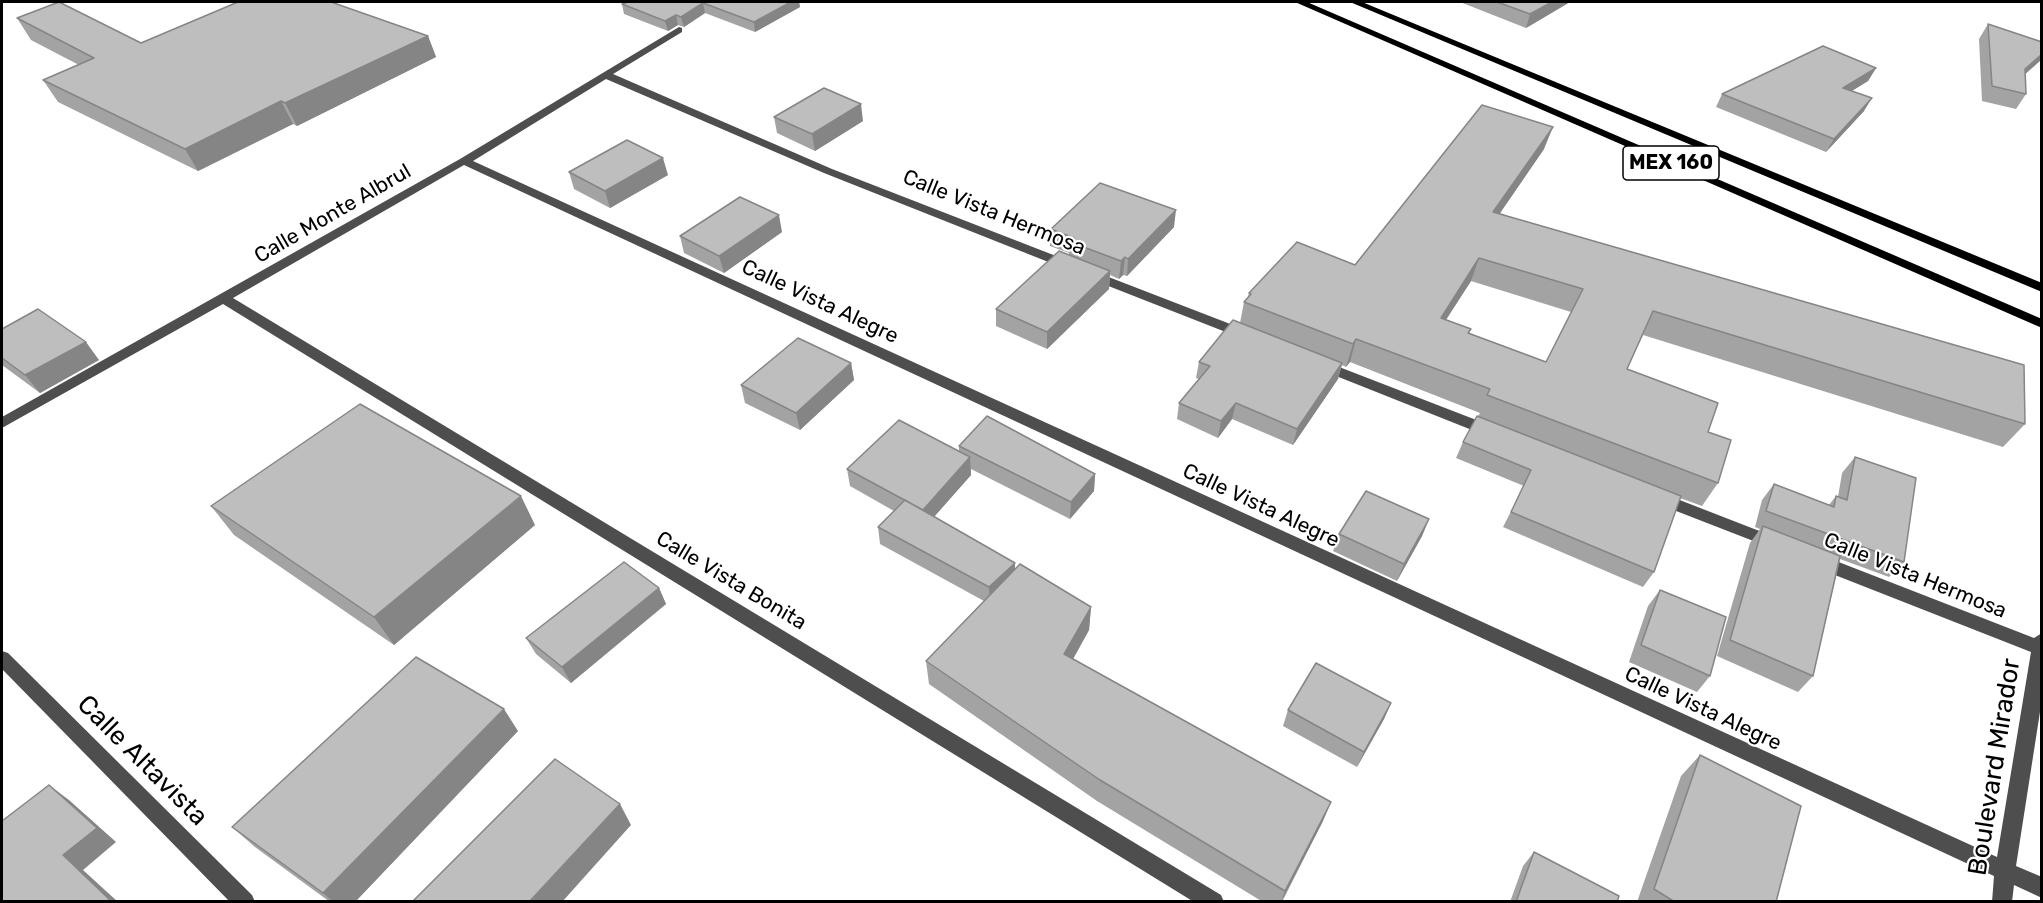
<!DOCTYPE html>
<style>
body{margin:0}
#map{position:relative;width:2043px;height:903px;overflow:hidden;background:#fff;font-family:Rubik,sans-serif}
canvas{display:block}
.frame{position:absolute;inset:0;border:3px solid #000;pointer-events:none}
</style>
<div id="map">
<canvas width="2043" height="903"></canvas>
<div class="frame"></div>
</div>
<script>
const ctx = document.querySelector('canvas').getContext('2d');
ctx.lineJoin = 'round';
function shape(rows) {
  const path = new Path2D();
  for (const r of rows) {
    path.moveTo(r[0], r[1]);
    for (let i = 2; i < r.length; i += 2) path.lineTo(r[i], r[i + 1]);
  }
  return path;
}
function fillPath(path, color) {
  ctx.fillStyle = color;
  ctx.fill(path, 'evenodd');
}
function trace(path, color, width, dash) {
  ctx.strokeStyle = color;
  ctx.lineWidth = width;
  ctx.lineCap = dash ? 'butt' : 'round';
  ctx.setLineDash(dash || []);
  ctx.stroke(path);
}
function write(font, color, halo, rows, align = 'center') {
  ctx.font = font + ' Rubik,sans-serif';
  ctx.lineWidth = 4.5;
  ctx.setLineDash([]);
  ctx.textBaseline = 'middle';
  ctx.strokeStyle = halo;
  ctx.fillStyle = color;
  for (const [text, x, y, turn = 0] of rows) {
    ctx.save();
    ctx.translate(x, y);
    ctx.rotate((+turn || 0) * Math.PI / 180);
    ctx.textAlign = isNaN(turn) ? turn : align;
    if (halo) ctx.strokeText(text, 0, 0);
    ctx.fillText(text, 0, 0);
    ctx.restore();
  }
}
const minor = shape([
 [679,27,682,28,682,32,613,74,832,169,1074,263,1076,266,1070,270,1066,269,824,173,606,79,473,161,1997,857,2031,652,1812,566,1810,561,1812,556,1818,554,2034,638,2042,633,2042,699,2016,866,2042,877,2042,898,2014,885,2012,902,1992,902,1994,876,464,165,233,298,1221,895,1224,902,1194,902,223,304,2,428,2,417,460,159,679,27],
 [1093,271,1251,332,1253,335,1251,338,1241,338,1088,278,1087,275,1093,271],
 [1321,360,1497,428,1499,432,1497,436,1487,436,1316,368,1314,365,1321,360],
 [1659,492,1780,539,1782,543,1780,547,1774,549,1653,502,1651,498,1653,494,1659,492],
 [2,651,8,653,252,895,255,902,230,902,2,669,2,651]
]);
const major = shape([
 [1295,2,1307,2,2042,319,2042,328,1295,2],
 [1350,2,1362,2,2042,283,2042,292,1350,2]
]);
const wall = shape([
 [799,2,800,7,755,32,705,13,684,27,678,25,668,31,624,14,622,4],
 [1460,2,1570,2,1526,28],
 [17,18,141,43,428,36,436,57,297,126,293,124,198,171,58,102,43,80,79,65,31,40],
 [1988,24,2042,42,2042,59,2025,74,2026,94,2016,109,1982,101,1979,39],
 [1876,68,1868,81,1852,91,1864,111,1826,152,1716,107,1722,94],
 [774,117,863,121,815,151,777,133],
 [1544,149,1500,213,2025,424,2003,447,1643,335,1627,369,1708,432,1718,483,1702,506,1680,498,1654,572,1643,587,1503,527,1524,486,1456,458,1463,442,1480,413,1350,362,1346,367,1342,365,1338,379,1293,445,1232,419,1218,438,1177,419,1179,403,1199,379,1196,378,1199,362,1240,323,1244,302,1248,297,1249,293,1355,265],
 [1471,281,1571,312,1546,362,1469,333,1471,329,1446,320],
 [569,172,668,175,610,208,574,189],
 [1174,227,1127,276,1123,275,1119,279,1110,275,1109,289,1047,349,996,326,996,309,1069,255,1069,253,1050,246,1051,229],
 [782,232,724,273,684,253,680,236],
 [2,329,99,360,40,393,2,365],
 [851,363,854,380,800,430,745,403,741,385],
 [959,446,1095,474,1094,491,1070,519,971,469,971,475,934,517,1015,568,1091,607,1089,630,1073,659,1331,802,1322,823,1282,902,1263,902,1097,801,929,684,926,661,984,601,880,544,878,527,894,511,850,486,847,469,959,452],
 [1855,457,1904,562,1889,577,1840,559,1813,676,1798,692,1717,656,1750,543,1760,529,1755,527,1762,500,1774,484,1829,505,1836,496,1838,497,1842,473],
 [211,506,535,525,394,645,234,535],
 [1429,519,1422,536,1397,581,1333,551,1339,534],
 [659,588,666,604,571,683,536,654,526,638],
 [1660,590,1710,676,1697,692,1629,662,1648,606],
 [1391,703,1384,719,1357,767,1283,726,1288,710],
 [518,731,355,902,330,902,255,847,232,827],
 [1700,755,1776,902,1637,902,1681,776],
 [1534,852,1617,902,1510,902,1523,866]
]);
const shadedWall = shape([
 [791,2,799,2,800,7,755,32,754,22],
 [1552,2,1570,2,1526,28,1530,14],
 [703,3,705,13,684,27,681,17],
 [676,15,678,25,668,31,665,21],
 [428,36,436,57,297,126,285,103],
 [2042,54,2041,60,2014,84,2025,69],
 [1876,68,1868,81,1835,101,1843,88],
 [1872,98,1864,111,1826,152,1834,139],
 [281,101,293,124,198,171,185,149],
 [861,104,863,121,815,151,812,134],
 [1553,127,1544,149,1485,235,1493,212],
 [663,158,668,175,610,208,605,191],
 [1176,210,1174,227,1127,276,1128,259],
 [779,215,782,232,724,273,719,256],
 [1125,257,1123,275,1119,279,1121,261],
 [1479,258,1471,281,1432,341,1441,318],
 [1110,271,1109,289,1047,349,1047,332],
 [1356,339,1350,362,1346,367,1353,344],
 [86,342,99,360,40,393,25,375],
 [851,363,854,380,800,430,796,413],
 [1342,363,1338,379,1293,445,1297,429],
 [1236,403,1232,419,1218,438,1221,421],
 [970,457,971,475,925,527,923,510],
 [1095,474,1094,491,1070,519,1071,502],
 [521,496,535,525,394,645,374,617],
 [1429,519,1422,536,1397,581,1404,564],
 [1015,563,1015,580,990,604,989,587],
 [659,588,666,604,571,683,562,667],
 [1091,607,1089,630,1063,677,1064,654],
 [1391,703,1384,719,1357,767,1364,752],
 [504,709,518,731,355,902,333,902,323,893],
 [49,785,69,800,116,842,83,870,118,902,112,902,63,855],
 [1331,802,1322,823,1281,902,1285,891],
 [620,804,631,825,562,902,529,902]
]);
const building = shape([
 [59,2,141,43,238,2,331,2,428,36,285,103,281,101,185,149,43,80,94,58,17,18,59,2],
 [628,2,791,2,754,22,703,3,681,17,676,15,665,21,622,4,628,2],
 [1497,2,1552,2,1530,14,1497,2],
 [1988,24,2042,42,2042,54,2025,69,2026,94,1992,86,1988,24],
 [1823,46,1876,68,1843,88,1872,98,1834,139,1722,94,1823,46],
 [824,88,861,104,812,134,774,117,824,88],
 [1482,105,1553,127,1493,212,2024,365,2025,424,1653,311,1627,369,1718,403,1708,432,1731,440,1718,483,1487,395,1490,389,1356,339,1353,344,1244,302,1251,294,1249,293,1297,242,1355,265,1482,105],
 [1479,258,1583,289,1546,362,1468,333,1471,329,1441,318,1479,258],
 [627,140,663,158,605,191,569,172,627,140],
 [1100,183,1176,210,1128,259,1125,257,1121,261,1070,242,1074,238,1051,229,1100,183],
 [740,197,779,215,719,256,680,236,740,197],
 [1059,251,1110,271,1047,332,996,309,1059,251],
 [38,309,86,342,25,375,2,358,2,329,38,309],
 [1233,320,1342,363,1297,429,1236,403,1221,421,1179,403,1210,366,1199,362,1233,320],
 [798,338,851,363,796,413,741,385,798,338],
 [360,404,521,496,374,617,211,506,360,404],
 [987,416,1095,474,1071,502,959,446,987,416],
 [1477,416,1681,496,1654,572,1511,512,1531,470,1463,442,1477,416],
 [899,420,970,457,923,510,847,469,899,420],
 [1855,457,1916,478,1904,562,1766,511,1774,484,1834,507,1836,496,1847,500,1855,457],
 [1366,491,1429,519,1404,564,1339,534,1366,491],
 [905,500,1015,563,989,587,878,527,905,500],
 [1763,526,1840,556,1813,676,1730,640,1763,526],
 [624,562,659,588,562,667,526,638,624,562],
 [1020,564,1091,607,1064,654,1331,802,1285,891,1100,780,926,661,1020,564],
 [1660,590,1726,617,1710,676,1641,645,1660,590],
 [416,657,504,709,323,893,232,827,416,657],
 [1316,663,1391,703,1364,752,1288,710,1316,663],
 [1700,755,1801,806,1776,902,1675,902,1654,889,1700,755],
 [555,759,620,804,529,902,412,902,555,759],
 [49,785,97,828,63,855,112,902,2,902,2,821,49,785],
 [1534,852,1619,896,1617,902,1516,902,1534,852]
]);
const shields = [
 [1671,163,96]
];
const shieldNames = [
 ["MEX 160",1671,163]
];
const streetNames = [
 ["Calle Vista Hermosa",994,213,22],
 ["Calle Monte Albrul",333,214,-30],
 ["Calle Vista Alegre",820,302,25],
 ["Calle Vista Alegre",1261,506,25],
 ["Calle Vista Hermosa",1915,576,22],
 ["Calle Vista Bonita",731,581,31],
 ["Calle Vista Alegre",1703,709,25]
];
const nearStreetnames = [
 ["Calle Altavista",142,761,45],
 ["Boulevard Mirador",1995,767,-81]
];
fillPath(minor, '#4e4e4e');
fillPath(major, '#000');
fillPath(wall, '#a3a3a3');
fillPath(shadedWall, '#858585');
fillPath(building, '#bebebe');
trace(building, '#858585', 1.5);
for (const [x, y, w] of shields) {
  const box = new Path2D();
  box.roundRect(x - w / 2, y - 17, w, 34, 4.5);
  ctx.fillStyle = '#fff';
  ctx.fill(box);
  trace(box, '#000', 1.5);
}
write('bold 20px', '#000', null, shieldNames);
write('21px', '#000', '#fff', streetNames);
write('26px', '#000', '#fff', nearStreetnames);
</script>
